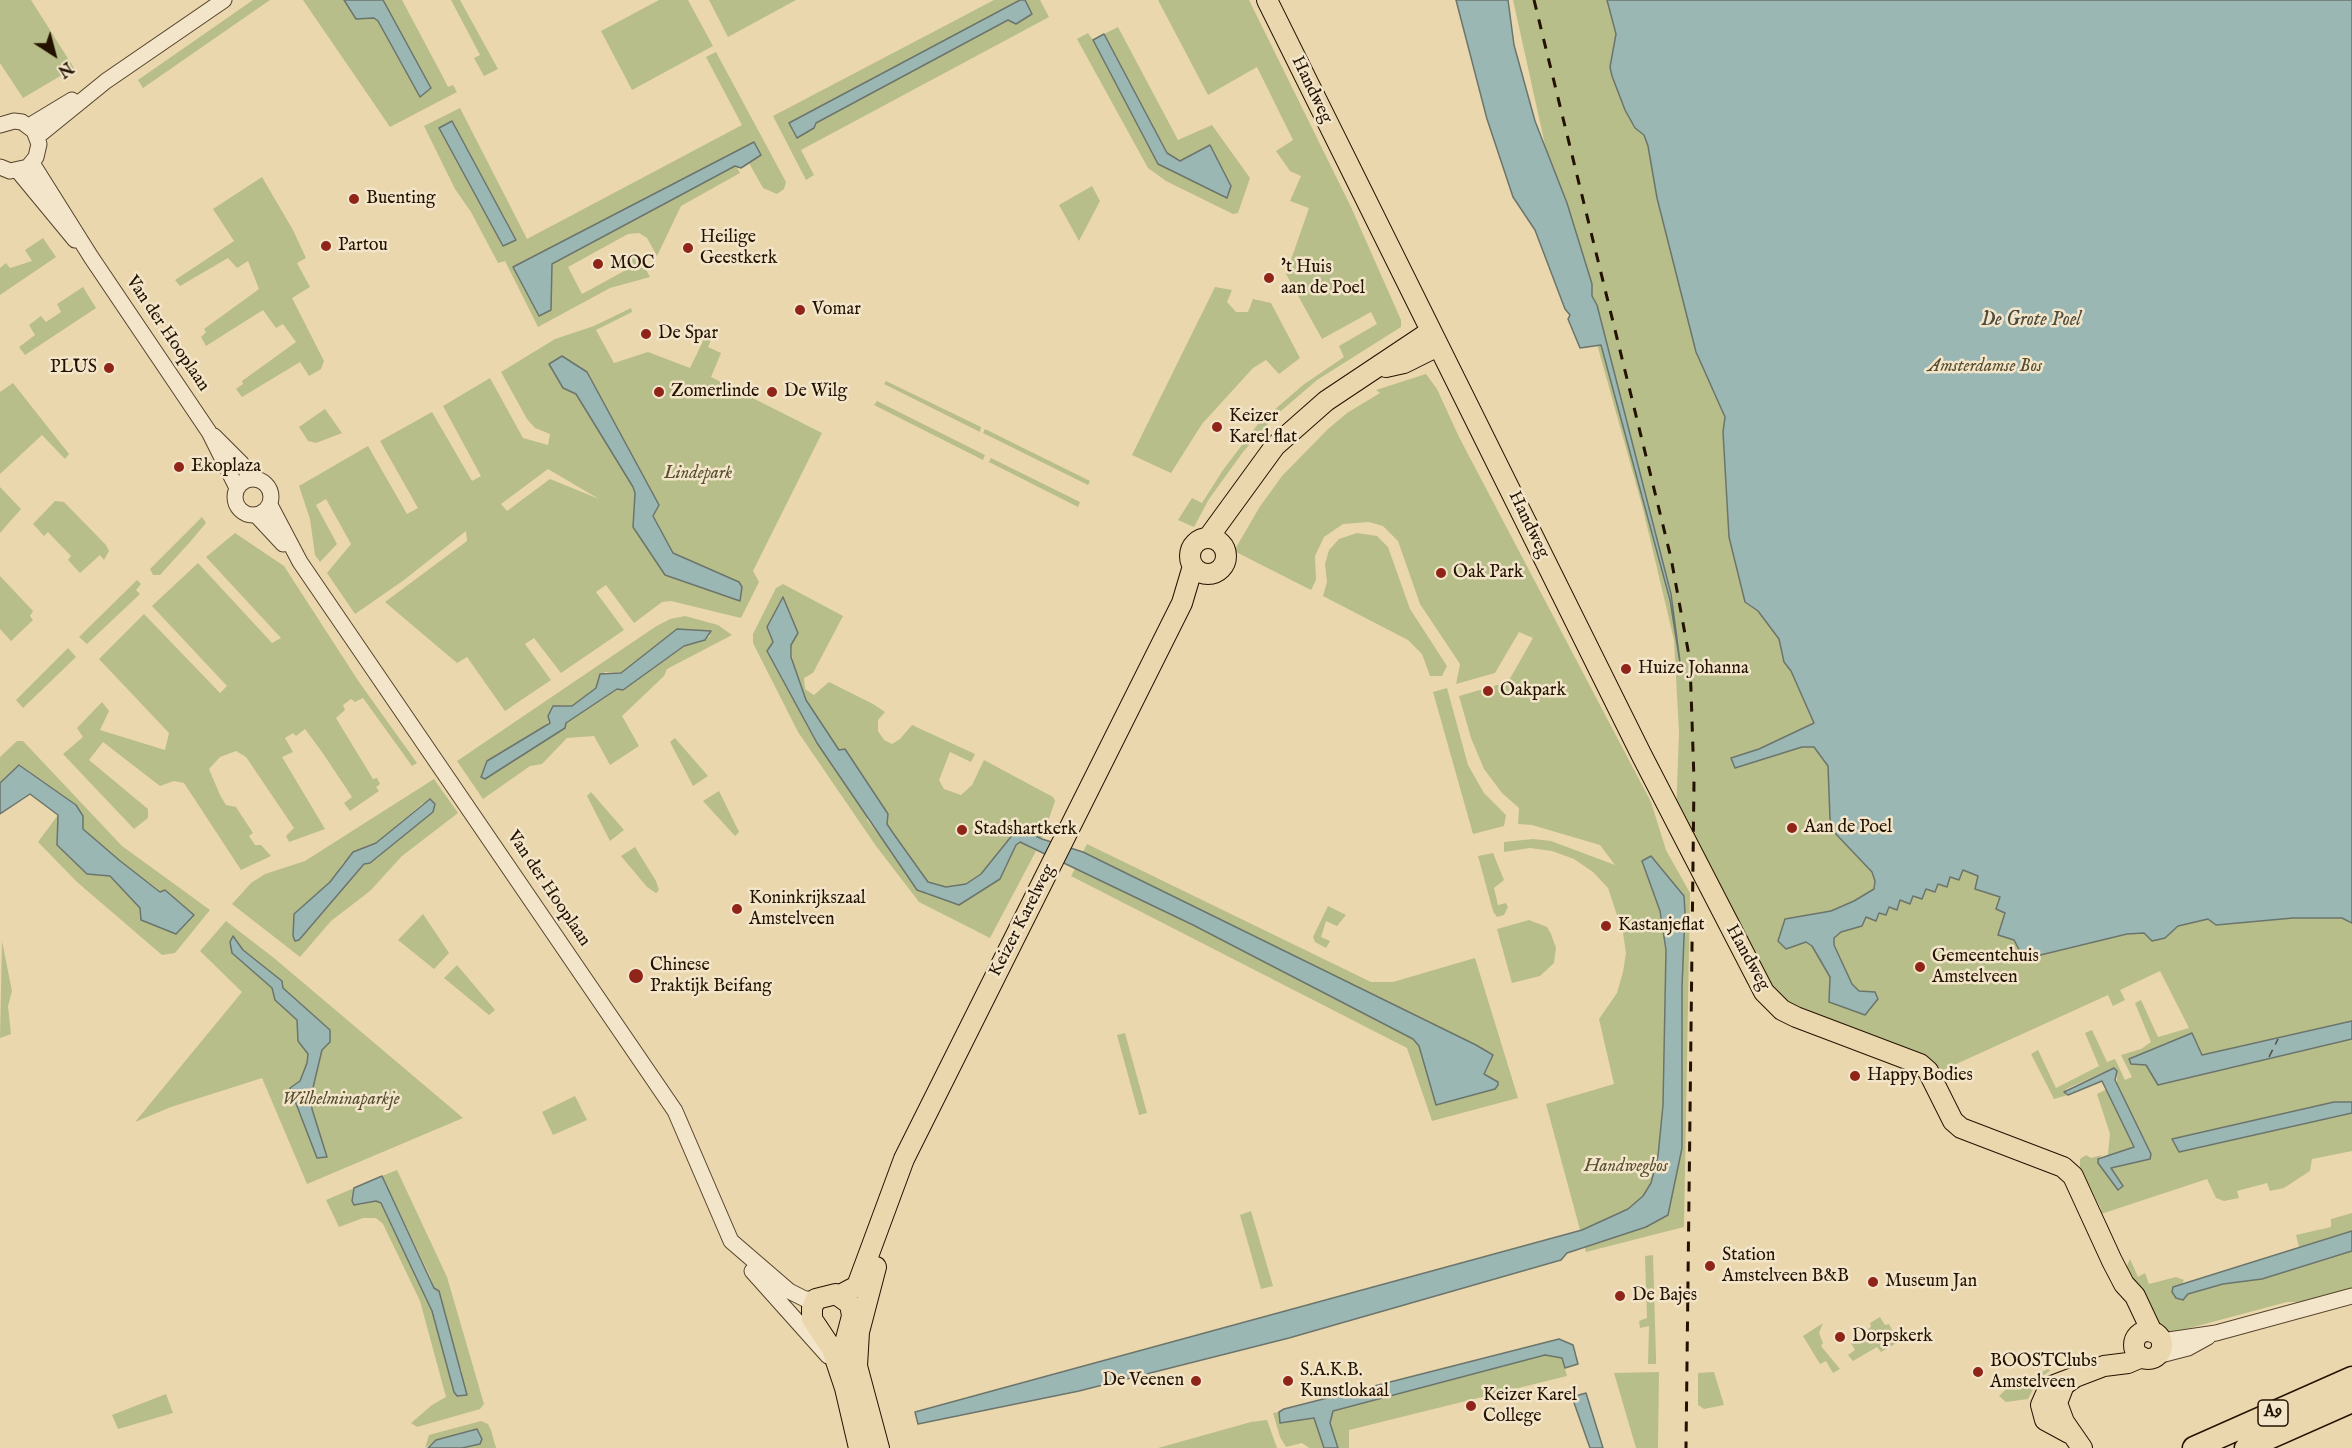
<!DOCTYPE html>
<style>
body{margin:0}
#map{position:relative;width:2352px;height:1448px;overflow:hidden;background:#ebd7ad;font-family:"IM FELL English",serif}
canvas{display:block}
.north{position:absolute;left:24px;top:24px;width:60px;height:60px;-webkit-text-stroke:4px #f2e5ca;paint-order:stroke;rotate:144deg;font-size:16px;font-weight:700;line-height:24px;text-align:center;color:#241200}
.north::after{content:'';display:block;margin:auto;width:21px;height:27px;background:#241200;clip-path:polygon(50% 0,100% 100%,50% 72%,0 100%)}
</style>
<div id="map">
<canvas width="2352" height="1448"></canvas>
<div class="north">N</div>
</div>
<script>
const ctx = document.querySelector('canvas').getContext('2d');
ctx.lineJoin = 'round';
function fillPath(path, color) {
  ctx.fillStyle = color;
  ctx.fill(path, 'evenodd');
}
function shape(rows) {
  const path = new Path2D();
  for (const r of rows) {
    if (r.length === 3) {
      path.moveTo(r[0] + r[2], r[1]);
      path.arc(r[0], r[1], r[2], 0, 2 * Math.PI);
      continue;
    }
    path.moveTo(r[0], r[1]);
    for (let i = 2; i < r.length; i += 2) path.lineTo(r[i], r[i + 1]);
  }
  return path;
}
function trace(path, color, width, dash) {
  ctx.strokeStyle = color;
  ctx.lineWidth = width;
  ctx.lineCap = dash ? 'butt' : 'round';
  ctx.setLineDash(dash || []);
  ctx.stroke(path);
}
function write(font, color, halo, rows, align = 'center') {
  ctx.font = font + ' "IM FELL English",serif';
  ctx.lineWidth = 5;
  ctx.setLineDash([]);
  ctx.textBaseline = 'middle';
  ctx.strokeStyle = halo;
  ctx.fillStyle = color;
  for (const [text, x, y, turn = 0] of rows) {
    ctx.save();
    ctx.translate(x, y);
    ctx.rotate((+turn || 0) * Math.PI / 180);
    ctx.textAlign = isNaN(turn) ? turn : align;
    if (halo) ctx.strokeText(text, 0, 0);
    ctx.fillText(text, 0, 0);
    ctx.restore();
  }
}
const green = shape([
 [0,0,31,0,74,68,23,98,0,63],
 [253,0,270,0,143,88,138,80],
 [303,0,344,0,356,19,374,18,378,21,421,96,431,88,383,0,402,0,444,79,448,87,453,85,457,92,390,127],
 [451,0,460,0,498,69,484,76,474,58,480,55],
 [659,0,688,0,713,46,632,90,601,31],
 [709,0,796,0,728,37],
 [994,0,1020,0,790,123,814,128,816,123,1008,20,1016,23,1032,14,1025,0,1040,0,1049,17,801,150,814,175,806,180,773,116],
 [1158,0,1249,0,1351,207,1401,320,1401,327,1317,380,1274,417,1243,452,1209,499,1194,527,1178,520,1192,498,1202,503,1223,470,1258,424,1303,385,1344,357,1339,346,1377,324,1371,312,1322,339,1286,274,1309,208,1290,201,1301,176,1290,171,1276,151,1293,140,1257,67,1208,95],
 [1513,0,2352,0,2352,1151,2312,1159,2310,1171,2284,1188,2270,1191,2267,1183,2237,1191,2239,1198,2224,1201,2216,1198,2207,1179,2101,1214,2101,1209,2080,1167,2080,1159,2086,1155,2091,1158,2102,1155,2098,1159,2106,1172,2110,1134,2097,1094,2117,1084,2117,1071,2113,1068,2066,1089,2065,1094,2068,1095,2054,1099,2031,1054,2038,1050,2056,1088,2099,1066,2085,1033,2092,1030,2107,1062,2115,1059,2125,1080,2132,1077,2121,1055,2141,1049,2151,1042,2135,1003,2141,1000,2158,1037,2189,1028,2160,971,2120,990,2125,1000,2113,1006,2108,995,1943,1070,1774,996,1676,815,1679,732,1674,640,1643,509,1559,208],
 [2193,1034,2197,1046,2146,1065,2132,1064],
 [1118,27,1178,140,1212,125,1250,178,1238,213,1233,214,1166,181,1148,168,1077,39,1088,33,1093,40,1158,164,1180,161,1167,153,1104,34],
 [716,52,786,182,784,189,777,194,763,188,749,163,761,155,754,142,513,267,551,310,552,265,736,165,740,173,681,206,657,256,647,238,639,233,628,234,568,267,582,294,626,270,622,262,638,254,650,277,610,288,538,327,505,261,498,263,471,212,455,189,424,126,460,108,527,239,742,125,706,57],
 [452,121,516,239,503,246],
 [262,177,293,230,306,258,297,263,310,287,292,298,324,361,321,369,309,376,300,362,242,397,236,389,243,384,242,381,296,342,283,324,276,328,263,310,206,346,201,337,206,332,204,329,259,289,248,261,237,268,228,258,180,286,175,280,234,241,213,209],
 [1092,186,1100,201,1079,241,1059,205],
 [43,238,56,257,0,295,0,268,6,263,10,268,32,261,25,250],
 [83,287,96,308,25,355,19,347,35,335,29,325,41,316,46,322,61,312,57,304],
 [1215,287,1232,290,1227,302,1236,312,1248,312,1253,299,1271,303,1300,358,1279,374,1266,360,1253,368,1202,424,1171,473,1132,455],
 [631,308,632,312,596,330,614,363,648,352,690,368,705,337,711,340,708,347,721,353,711,377,822,433,753,571,759,582,741,618,671,601,662,602,634,623,606,585,596,592,624,630,561,673,534,638,525,644,551,680,505,711,467,657,457,663,385,602,467,541,466,531,404,580,355,614,327,573,351,544,326,499,316,505,337,544,320,562,315,555,310,519,299,486,368,446,407,514,418,508,380,441,432,412,472,481,481,476,443,406,490,378,523,438,548,445,550,434,535,428,527,419,501,372,555,339,594,326],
 [548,469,599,499,550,479,507,511,501,504],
 [1426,374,1437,389,1459,437,1651,802,1666,850,1690,893,1684,1227,1586,1252,1546,1104,1614,1084,1599,1019,1617,993,1623,972,1626,953,1623,933,1608,888,1593,872,1574,859,1552,851,1530,848,1504,852,1504,842,1533,839,1551,841,1615,865,1600,845,1532,825,1518,824,1519,808,1502,793,1484,769,1471,738,1459,696,1508,682,1533,638,1519,632,1495,673,1456,684,1460,664,1420,604,1398,541,1383,526,1369,522,1343,524,1324,537,1315,556,1316,580,1311,590,1234,551,1259,508,1282,476,1328,429,1347,413,1380,393,1376,390],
 [886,381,981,427,980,432,884,384],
 [13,383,69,454,65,459,42,435,0,474,0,392],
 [877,401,985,455,983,460,874,405],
 [325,409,342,433,316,443,308,441,299,427],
 [985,429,1090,481,1088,485,983,433],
 [991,458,1080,502,1078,507,989,462],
 [0,487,21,509,0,533],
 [55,501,64,502,106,545,109,551,104,560,100,555,80,573,68,560,71,556,48,532,44,536,33,524],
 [202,517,206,523,190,542,160,575,153,575,150,569],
 [235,533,284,566,359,682,417,763,412,766,363,698,355,702,351,699,343,705,345,710,336,718,373,779,377,778,380,784,376,787,379,791,350,811,344,803,352,797,322,752,305,729,296,736,293,733,285,738,293,752,282,757,325,829,289,842,286,836,294,828,246,757,236,751,220,757,209,769,220,795,226,805,236,807,253,833,249,836,255,845,261,845,271,856,241,870,184,783,174,781,160,786,103,742,89,760,148,809,148,818,134,829,63,754,83,737,77,728,102,702,109,711,100,730,165,750,169,733,99,659,144,614,220,693,227,686,152,606,198,563,272,643,281,638,206,557],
 [1357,533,1377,536,1388,547,1410,609,1447,666,1442,676,1430,676,1422,654,1408,640,1323,596,1327,582,1325,564,1329,550,1339,539],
 [0,576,33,611,30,616,33,620,11,641,0,629],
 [137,580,141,584,136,590,140,594,87,644,79,637],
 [783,584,843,616,813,673,804,678,805,689,814,695,829,682,873,704,885,712,878,720,878,731,884,740,892,744,900,739,912,725,975,754,971,762,950,752,939,780,944,789,961,795,972,785,984,760,1053,797,1055,801,1042,839,1018,828,981,874,966,884,946,887,928,882,893,833,806,700,794,672,791,645,767,627,817,743,867,815,867,820,927,895,1000,879,1016,845,1020,842,1036,851,990,938,919,902,876,846,798,732,753,643,753,634,776,588],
 [685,616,718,625,732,635,667,669,664,676,622,716,639,746,610,765,594,736,567,738,542,764,530,766,483,799,457,761,655,627,670,619],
 [677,629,711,635,706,640,684,646,623,690,617,689,565,723,565,728,485,779,481,774,488,761,544,727,563,705,572,706,596,688,598,678,605,672,621,673],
 [68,648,76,657,23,708,16,700],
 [1447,688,1468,765,1484,793,1506,815,1504,826,1473,834,1433,692],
 [675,738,708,776,693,786,670,742],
 [17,741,23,741,122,846,210,910,175,953,162,955,77,882,38,842,58,815,57,845,87,874,110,876,140,908,176,934,193,916,119,860,83,829,83,816,76,805,20,765,0,783,0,757],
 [434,779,458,813,402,856,370,891,331,921,300,957,232,904,251,883,265,874,305,861],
 [423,803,433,812,370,863,364,864,299,940,295,941,294,914,330,882,343,863,366,846,376,843],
 [719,791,739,832,735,836,703,801],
 [591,792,624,830,610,841,587,796],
 [1087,844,1371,982,1393,982,1475,958,1518,1098,1432,1121,1407,1048,1071,876,1076,867,1386,1023,1413,1039,1419,1046,1437,1105,1495,1089,1498,1085,1484,1074,1493,1054,1083,852],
 [635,847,656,881,659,890,656,893,647,887,621,856],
 [1493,853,1504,880,1494,888,1498,905,1506,903,1508,907,1504,915,1497,917,1493,911,1478,856],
 [1328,906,1346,915,1337,926,1326,921,1321,937,1330,941,1326,948,1315,942,1313,937],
 [423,914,449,953,434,969,398,940],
 [1529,920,1547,927,1551,934,1556,948,1554,963,1540,976,1512,983,1497,929],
 [226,921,274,958,463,1118,307,1184,262,1078,171,1107,135,1122,242,992,200,951],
 [2,941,12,991,8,1006,11,1034,0,1038],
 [457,965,495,1010,489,1015,444,978],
 [1125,1033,1147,1113,1139,1115,1117,1035],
 [575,1096,587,1120,553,1135,542,1112],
 [397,1170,447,1277,484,1404,480,1409,417,1427,411,1423,432,1405,446,1397,420,1301,383,1224,376,1218,363,1218,339,1227,326,1200,354,1188,360,1205,376,1201,381,1203,432,1311,454,1392,462,1371,455,1359,430,1276,382,1176],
 [1251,1211,1273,1286,1261,1289,1240,1215],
 [2352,1213,2352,1231,2299,1247,2296,1235,2331,1227,2331,1219],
 [2352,1251,2352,1289,2305,1302,2287,1302,2171,1333,2159,1330,2126,1268,2130,1259,2138,1277,2145,1273,2149,1284,2176,1277,2184,1280,2182,1284,2174,1287,2174,1293,2182,1300,2188,1294,2223,1284,2262,1279],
 [1653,1255,1656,1357,1656,1364,1648,1364,1649,1326,1640,1328,1639,1321,1647,1318,1645,1256],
 [1880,1317,1885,1325,1889,1324,1898,1342,1881,1352,1877,1347,1853,1361,1848,1355,1855,1350,1851,1343,1863,1336,1866,1342,1871,1339,1868,1329,1871,1327,1870,1323],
 [1823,1323,1819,1333,1823,1343,1821,1346,1840,1369,1833,1373,1826,1361,1820,1364,1803,1336],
 [1545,1355,1562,1358,1567,1376,1349,1430,1349,1448,1338,1448,1330,1423,1333,1411],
 [2048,1369,2050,1371,2039,1378,2028,1399,2006,1402,1999,1396,2006,1389],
 [1659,1372,1658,1448,1636,1448,1614,1373],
 [1714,1372,1724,1405,1704,1409,1698,1405,1698,1373],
 [166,1394,173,1413,118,1429,112,1415],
 [1279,1412,1280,1423,1315,1418,1324,1448,1309,1448,1302,1443,1286,1447,1280,1437,1273,1413],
 [1267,1420,1277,1448,1158,1448,1251,1422],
 [481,1421,488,1424,491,1430,496,1448,462,1448,480,1443,436,1440,425,1448,429,1435]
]);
const water = shape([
 [344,0,383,0,431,88,420,97,378,21,374,18,356,19,344,0],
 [1020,0,1025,0,1032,14,1016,24,1008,20,816,123,814,128,797,138,789,123,1020,0],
 [1456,0,1508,0,1514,45,1535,121,1567,203,1592,284,1592,296,1597,305,1671,594,1681,669,1670,600,1601,345,1580,348,1568,319,1570,315,1565,309,1535,230,1513,197,1487,119,1456,0],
 [1607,0,2352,0,2352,923,2342,918,2293,918,2216,925,2208,919,2178,926,2165,938,2152,941,2144,933,2127,934,2024,959,2014,940,1998,935,2005,913,1996,909,2000,897,1975,889,1978,876,1963,870,1959,880,1950,877,1947,887,1938,884,1935,892,1926,889,1922,899,1913,896,1910,904,1900,900,1897,910,1889,907,1886,915,1879,913,1876,921,1866,917,1862,926,1841,932,1834,938,1834,945,1852,984,1859,991,1875,992,1878,999,1865,1015,1829,1002,1830,977,1812,946,1806,942,1786,949,1778,941,1785,919,1831,911,1854,901,1874,889,1875,881,1872,872,1834,832,1830,819,1828,766,1814,747,1802,747,1735,768,1731,758,1759,749,1814,723,1791,671,1784,662,1779,639,1758,611,1745,602,1729,537,1723,432,1725,417,1696,352,1657,198,1648,146,1644,135,1635,128,1625,110,1612,76,1610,67,1616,34,1607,0],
 [1104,34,1167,153,1180,161,1210,145,1231,186,1227,198,1158,164,1093,40,1104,34],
 [452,121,516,240,503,246,439,128,452,121],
 [754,142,761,155,741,168,735,166,552,264,551,310,539,316,513,267,754,142],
 [562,356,587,372,659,505,653,516,673,553,739,582,742,587,740,601,665,575,633,527,635,493,633,487,576,394,563,388,549,364,562,356],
 [783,597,798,633,791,645,791,657,806,700,839,750,845,749,888,814,887,824,893,833,928,882,946,887,966,884,981,874,1018,828,1042,839,1083,852,1476,1045,1493,1055,1484,1074,1498,1082,1498,1085,1495,1089,1436,1105,1419,1046,1413,1039,1193,925,1020,842,1016,845,1000,879,959,905,917,890,817,743,767,651,773,642,767,627,783,597],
 [677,629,711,631,705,640,684,646,623,690,617,689,566,723,565,728,485,779,481,777,487,761,550,723,548,716,553,706,572,706,596,688,600,674,621,673,677,629],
 [19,765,76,805,83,816,83,829,119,860,160,892,165,890,194,915,176,934,141,920,140,908,110,876,87,874,57,845,58,815,30,794,0,814,0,783,19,765],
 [430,799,435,804,433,812,370,863,364,864,299,940,295,941,293,936,294,914,330,882,353,852,376,843,430,799],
 [1651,856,1684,896,1685,913,1682,987,1682,1148,1668,1215,1646,1227,1567,1253,1561,1260,1289,1338,1079,1391,918,1424,915,1412,1582,1230,1628,1209,1643,1196,1651,1183,1658,1156,1663,1105,1666,950,1660,911,1642,861,1651,856],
 [233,936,243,950,282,981,283,988,330,1030,330,1042,322,1050,311,1096,312,1109,327,1157,317,1158,290,1088,300,1081,307,1063,308,1054,298,1041,297,1020,275,1000,272,988,232,953,230,942,233,936],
 [2352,1021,2352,1039,2158,1085,2146,1065,2131,1064,2129,1059,2192,1033,2202,1055,2352,1021],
 [2114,1068,2117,1071,2115,1080,2151,1154,2150,1159,2111,1168,2123,1186,2118,1190,2098,1163,2098,1159,2134,1147,2102,1081,2068,1095,2064,1092,2114,1068],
 [2334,1102,2352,1102,2352,1113,2179,1152,2172,1139,2334,1102],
 [382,1176,434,1288,439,1291,467,1395,457,1396,454,1392,432,1311,381,1203,376,1201,354,1205,352,1201,354,1188,382,1176],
 [2352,1231,2352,1251,2262,1279,2223,1284,2188,1294,2183,1300,2176,1298,2172,1292,2173,1287,2192,1281,2352,1231],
 [1559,1339,1573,1345,1578,1364,1565,1368,1562,1358,1545,1355,1333,1411,1330,1423,1338,1448,1324,1448,1314,1418,1280,1423,1279,1412,1284,1409,1559,1339],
 [1586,1393,1603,1448,1590,1448,1572,1397,1586,1393],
 [477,1429,482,1439,480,1444,462,1448,428,1448,436,1440,477,1429]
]);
const ferry = shape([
 [2269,1057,2278,1039]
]);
const minor = shape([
 [0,125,14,121,22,122,34,131,39,144,36,157,28,167,10,171,0,167],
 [29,126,72,100],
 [37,137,106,81,224,0],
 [32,163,91,257,209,432,237,488],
 [18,171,75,240],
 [214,436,241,463,251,478],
 [253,497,18],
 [270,505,300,562,675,1111,731,1241,789,1291,805,1299,816,1299],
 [256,515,283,544],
 [752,1271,828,1356],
 [2162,1341,2216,1333,2352,1296],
 [2157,1356,2188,1348,2208,1337]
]);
const major = shape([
 [1267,0,1641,754,1764,992,1782,1010,1796,1017,1920,1064,1928,1071,1953,1121,1961,1128,2063,1167,2073,1176,2112,1261,2124,1284,2135,1296,2152,1332],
 [1386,367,1404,363,1438,346],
 [1208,538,1275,446,1326,401,1431,331],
 [1208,556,18],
 [876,1267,859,1332,857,1366,879,1448],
 [840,1295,857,1286,904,1159,1182,603,1193,566],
 [2148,1345,14],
 [857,1366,848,1351,846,1339,852,1316,850,1304,836,1294,816,1299,812,1308,812,1319,832,1349,845,1388,859,1448],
 [2075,1377,2064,1385,2057,1403,2064,1422,2082,1448],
 [2069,1433,2045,1420,2041,1405,2049,1387,2104,1366,2128,1363,2142,1357]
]);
const highway = shape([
 [2194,1448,2352,1378],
 [2246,1448,2352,1401]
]);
const rail = shape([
 [1534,0,1671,558,1690,661,1694,780,1686,1448]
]);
const markers = [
 [354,199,6,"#8f2418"],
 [326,246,6,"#8f2418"],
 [688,248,6,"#8f2418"],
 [598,264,6,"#8f2418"],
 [1269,278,6,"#8f2418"],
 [800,310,6,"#8f2418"],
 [646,334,6,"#8f2418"],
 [109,368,6,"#8f2418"],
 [659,392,6,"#8f2418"],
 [772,392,6,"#8f2418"],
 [1217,427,6,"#8f2418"],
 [179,467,6,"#8f2418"],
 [1441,573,6,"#8f2418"],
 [1626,669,6,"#8f2418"],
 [1488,691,6,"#8f2418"],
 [1792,828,6,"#8f2418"],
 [962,830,6,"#8f2418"],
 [737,909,6,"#8f2418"],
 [1606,926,6,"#8f2418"],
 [1920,967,6,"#8f2418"],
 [636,976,8,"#8f2418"],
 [1855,1076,6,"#8f2418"],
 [1710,1266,6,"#8f2418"],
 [1873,1282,6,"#8f2418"],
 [1620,1296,6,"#8f2418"],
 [1840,1337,6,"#8f2418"],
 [1978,1372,6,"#8f2418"],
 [1196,1381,6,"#8f2418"],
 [1288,1381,6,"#8f2418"],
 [1471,1406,6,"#8f2418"]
];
const shields = [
 [2273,1413,30]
];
const shieldNames = [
 ["A9",2273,1413]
];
const streetNames = [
 ["Handweg",1311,90,64],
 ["Van der Hooplaan",167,334,56],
 ["Handweg",1528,525,64],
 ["Van der Hooplaan",548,889,56],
 ["Keizer Karelweg",1023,921,-63],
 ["Handweg",1747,958,61]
];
const poiNames = [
 ["Buenting",366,199],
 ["Heilige",700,238],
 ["Geestkerk",700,259],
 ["Partou",338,246],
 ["MOC",610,264],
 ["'t Huis",1281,268],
 ["aan de Poel",1281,289],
 ["Vomar",812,310],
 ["De Spar",658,334],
 ["PLUS",97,368,"right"],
 ["Zomerlinde",671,392],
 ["De Wilg",784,392],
 ["Keizer",1229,417],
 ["Karel flat",1229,438],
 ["Ekoplaza",191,467],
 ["Oak Park",1453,573],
 ["Huize Johanna",1638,669],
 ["Oakpark",1500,691],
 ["Aan de Poel",1804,828],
 ["Stadshartkerk",974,830],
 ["Koninkrijkszaal",749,899],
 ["Amstelveen",749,920],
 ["Kastanjeflat",1618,926],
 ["Gemeentehuis",1932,957],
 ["Amstelveen",1932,978],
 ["Chinese",650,966],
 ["Praktijk Beifang",650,987],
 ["Happy Bodies",1867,1076],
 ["Station",1722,1256],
 ["Amstelveen B&B",1722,1277],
 ["Museum Jan",1885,1282],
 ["De Bajes",1632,1296],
 ["Dorpskerk",1852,1337],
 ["BOOSTClubs",1990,1362],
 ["Amstelveen",1990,1383],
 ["S.A.K.B.",1300,1371],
 ["Kunstlokaal",1300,1392],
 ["De Veenen",1184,1381,"right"],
 ["Keizer Karel",1483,1396],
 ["College",1483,1417]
];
const parkNames = [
 ["Amsterdamse Bos",1985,367],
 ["Lindepark",698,474],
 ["Wilhelminaparkje",341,1100],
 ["Handwegbos",1626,1167]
];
const waterNames = [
 ["De Grote Poel",2031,321]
];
fillPath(green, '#b8be89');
fillPath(water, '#9bb7b4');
trace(water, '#6b756c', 1.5);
trace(ferry, '#4e4c3f', 1.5, [8, 6]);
trace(minor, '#56432b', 17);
trace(major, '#241200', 22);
trace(highway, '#241200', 25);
trace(minor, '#f2e5ca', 15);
trace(major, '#ebd7ad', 20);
trace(highway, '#ebd7ad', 22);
trace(rail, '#241200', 3, [10, 10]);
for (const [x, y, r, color] of markers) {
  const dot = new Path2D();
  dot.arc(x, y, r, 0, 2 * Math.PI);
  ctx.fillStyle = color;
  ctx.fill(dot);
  trace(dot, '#f2e5ca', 2);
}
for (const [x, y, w] of shields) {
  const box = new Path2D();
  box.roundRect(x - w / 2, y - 13, w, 26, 4.5);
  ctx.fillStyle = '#f2e5ca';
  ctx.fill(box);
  trace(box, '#241200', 1.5);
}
write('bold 16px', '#241200', null, shieldNames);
write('18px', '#241200', '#f2e5ca', streetNames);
write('18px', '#241200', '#f2e5ca', poiNames, 'left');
write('italic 18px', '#584e30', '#f2e5ca', parkNames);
write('italic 20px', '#4e4c3f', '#f2e5ca', waterNames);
</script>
